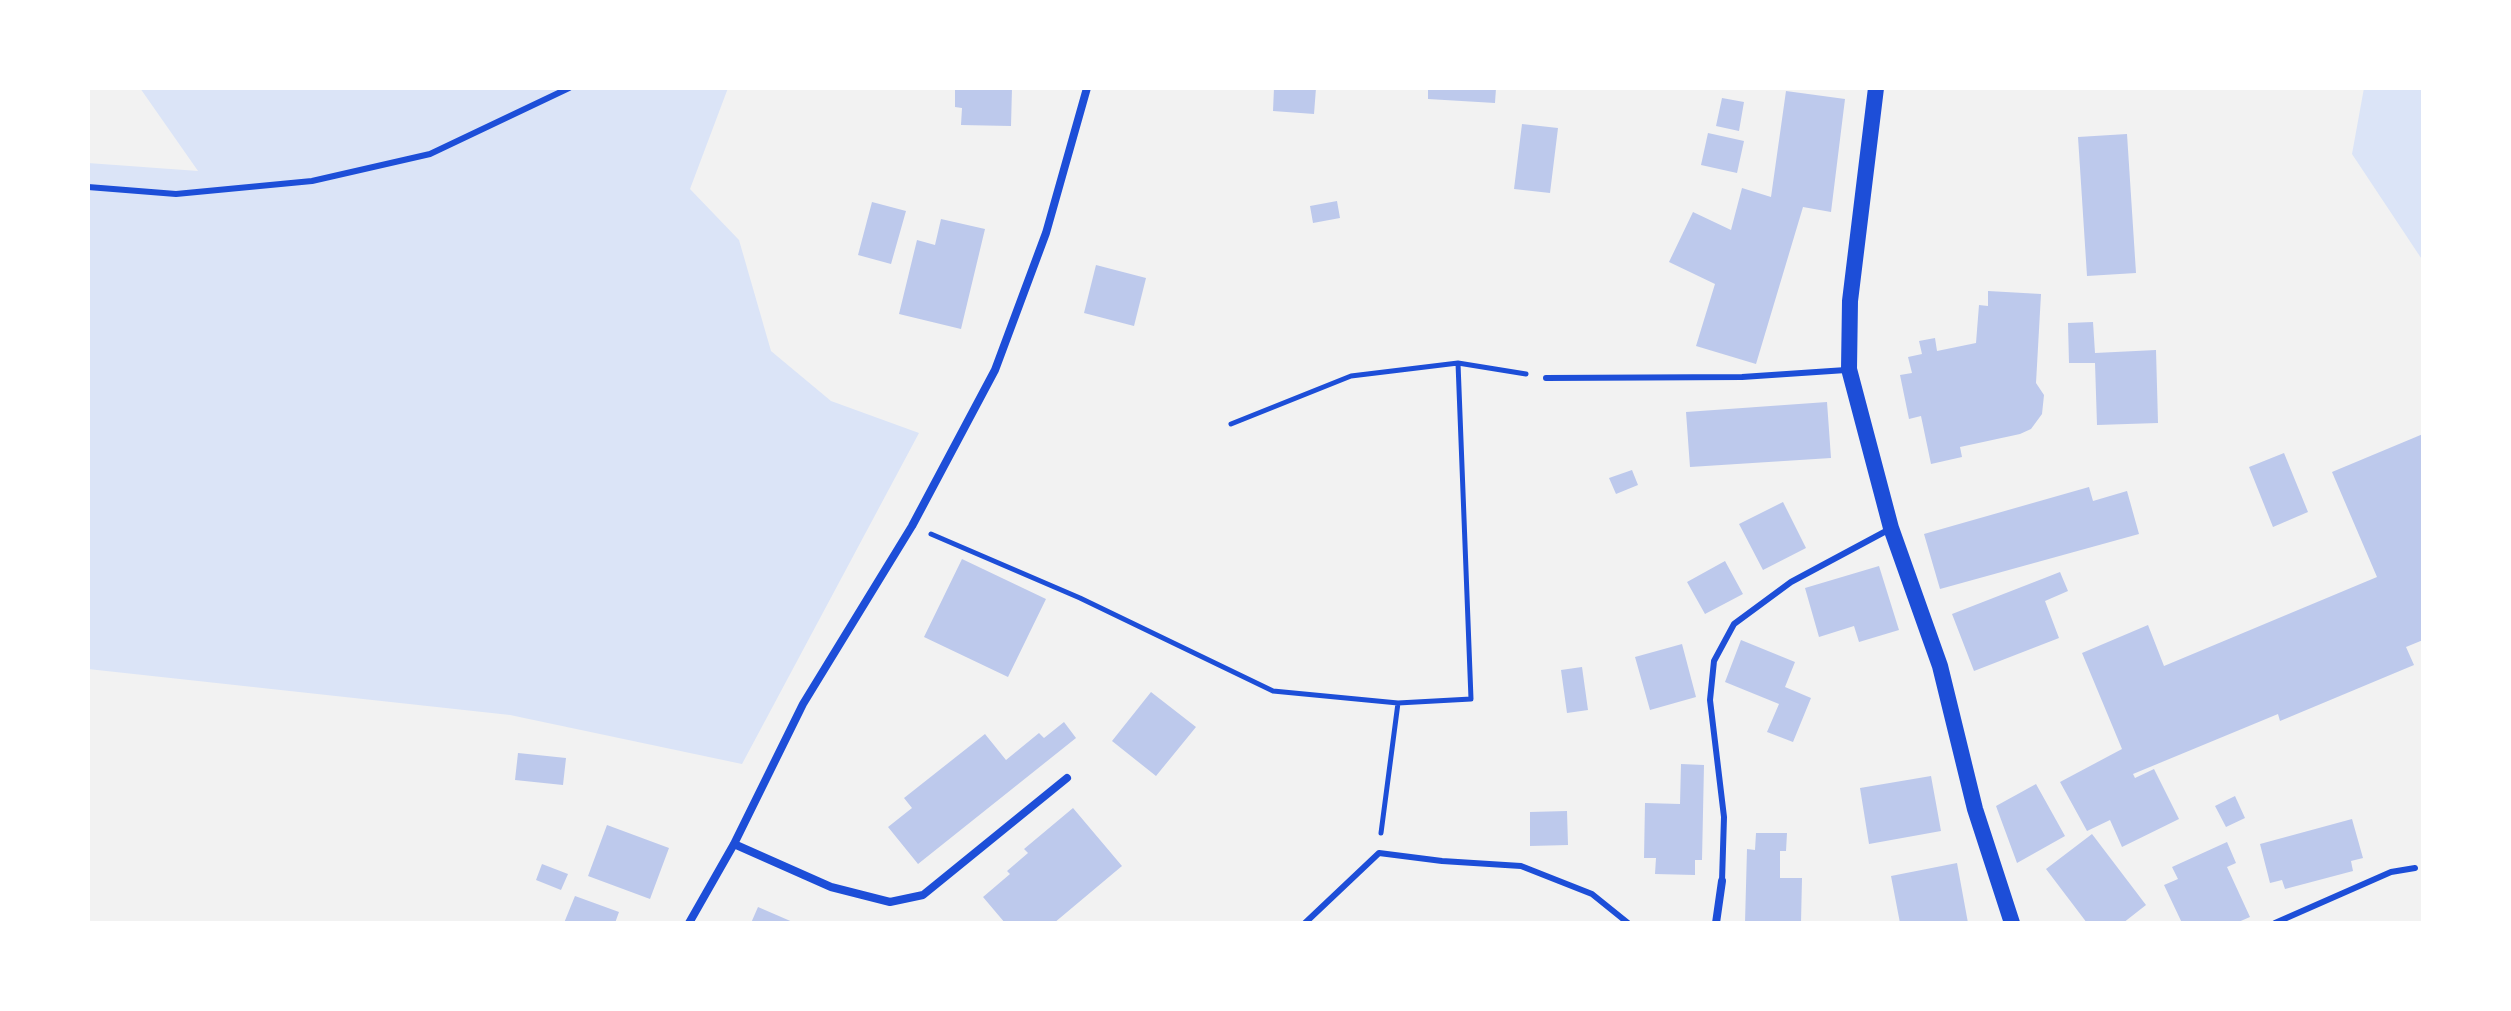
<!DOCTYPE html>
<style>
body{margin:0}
#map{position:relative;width:2511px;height:1011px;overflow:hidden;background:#f2f2f2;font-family:Helvetica,sans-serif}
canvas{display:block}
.frame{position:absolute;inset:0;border:90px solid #fff;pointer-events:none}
</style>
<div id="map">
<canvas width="2511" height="1011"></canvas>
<div class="frame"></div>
</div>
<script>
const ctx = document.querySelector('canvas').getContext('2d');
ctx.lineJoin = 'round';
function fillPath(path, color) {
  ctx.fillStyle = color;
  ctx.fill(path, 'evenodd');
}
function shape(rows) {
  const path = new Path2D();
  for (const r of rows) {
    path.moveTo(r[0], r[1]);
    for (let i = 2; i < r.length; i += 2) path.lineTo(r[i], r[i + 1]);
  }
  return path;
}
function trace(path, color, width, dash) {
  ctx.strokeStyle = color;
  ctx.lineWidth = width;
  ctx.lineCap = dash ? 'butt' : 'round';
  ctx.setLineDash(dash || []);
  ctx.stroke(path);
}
const green = shape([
 [140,88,728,88,690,189,739,240,771,351,831,401,919,433,742,764,510,715,88,669,88,163,198,171],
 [2364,88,2423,88,2423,261,2352,154]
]);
const building = shape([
 [955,88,1012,88,1011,126,961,125,962,108,955,107],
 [1274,88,1316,88,1314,114,1273,111],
 [1428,88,1496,88,1495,103,1428,99],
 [1786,91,1845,99,1831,212,1803,207,1756,364,1696,346,1715,284,1669,262,1693,212,1731,230,1742,188,1771,197],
 [1722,98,1744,102,1739,131,1716,126],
 [1522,124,1558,128,1550,193,1514,189],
 [1708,133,1744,141,1737,173,1701,165],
 [2127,134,2136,273,2087,276,2078,137],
 [1337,201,1340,218,1313,223,1310,206],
 [872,202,906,211,891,264,858,255],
 [941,219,985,229,961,329,899,314,917,240,935,245],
 [1096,265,1146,278,1134,326,1084,313],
 [1988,291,2041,294,2036,383,2044,395,2042,414,2031,429,2020,434,1960,447,1962,457,1931,464,1921,416,1909,419,1900,375,1912,373,1908,357,1922,354,1919,341,1935,338,1937,351,1976,343,1979,305,1988,306],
 [2093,322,2095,353,2156,350,2158,423,2097,425,2095,363,2069,363,2068,323],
 [1827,402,1831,458,1690,467,1686,412],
 [2423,434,2423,640,2406,647,2414,665,2280,721,2278,714,2133,774,2135,778,2154,769,2179,819,2122,847,2110,820,2087,831,2060,782,2122,749,2082,653,2148,625,2164,666,2377,577,2332,472],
 [2284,453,2308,512,2273,527,2249,467],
 [1632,470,1638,485,1616,494,1609,478],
 [2089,487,2093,501,2127,491,2139,534,1940,589,1924,534],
 [1783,502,1806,548,1763,570,1739,524],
 [962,559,1046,599,1008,677,924,637],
 [1725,561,1743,594,1705,614,1687,582],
 [1879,566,1899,630,1859,642,1854,626,1819,637,1805,588],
 [2060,572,2068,591,2045,601,2059,638,1974,671,1952,614],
 [1741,640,1795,662,1785,687,1811,698,1793,742,1767,732,1779,704,1725,682],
 [1682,644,1696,697,1650,710,1635,657],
 [1582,667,1588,710,1567,713,1561,670],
 [1151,692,1196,727,1156,776,1112,741],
 [1064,722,1076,738,918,864,888,827,912,808,904,798,985,734,1006,760,1039,733,1044,738],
 [518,753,566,758,563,785,515,780],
 [1681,764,1704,765,1702,860,1695,860,1695,875,1655,874,1656,858,1644,858,1645,803,1680,804],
 [1931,776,1941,831,1869,844,1860,788],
 [2036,784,2065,836,2017,863,1996,806],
 [2235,796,2245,818,2226,827,2215,806],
 [1073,808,1122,866,1054,923,1005,923,983,897,1010,874,1007,871,1028,853,1024,849],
 [1567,811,1568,845,1530,846,1530,812],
 [2352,819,2363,858,2351,861,2353,871,2285,889,2282,880,2270,883,2260,844],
 [607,825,669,848,650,899,588,876],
 [1756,833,1787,833,1786,851,1780,851,1780,878,1802,878,1801,923,1745,923,1747,849,1755,850],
 [2092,834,2146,905,2123,923,2087,923,2046,869],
 [2227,842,2236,863,2227,867,2250,917,2236,923,2182,923,2164,885,2178,879,2172,867],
 [1957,863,1968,923,1900,923,1891,876],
 [542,864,568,874,561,890,536,880],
 [575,896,619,912,615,923,564,923],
 [758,907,795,923,751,923]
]);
const path = shape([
 [1231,424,1351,376,1458,363,1526,374],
 [931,534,1080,598,1273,691,1398,703,1471,699,1458,363],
 [1381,833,1398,703]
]);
const service = shape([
 [88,187,176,194,312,181,430,154,569,88],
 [1546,378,1742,377,1846,370],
 [1722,881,1724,817,1710,700,1714,661,1734,624,1791,582,1888,530],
 [1305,923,1379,853,1442,861,1521,866,1592,894,1628,923],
 [2275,923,2391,872,2415,868]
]);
const minor = shape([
 [734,844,831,887,890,902,923,895,1067,778],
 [689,923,734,844,803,704,912,526,995,370,1046,233,1087,88],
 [1716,923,1722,881]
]);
const secondary = shape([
 [1876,88,1850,301,1849,369,1891,528,1940,666,1975,809,2012,923]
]);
fillPath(green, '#dbe4f7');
fillPath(building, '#bdc9ec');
trace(path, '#1d4ed8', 5);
trace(service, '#1d4ed8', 6);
trace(minor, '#1d4ed8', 8);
trace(secondary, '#1d4ed8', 16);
</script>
